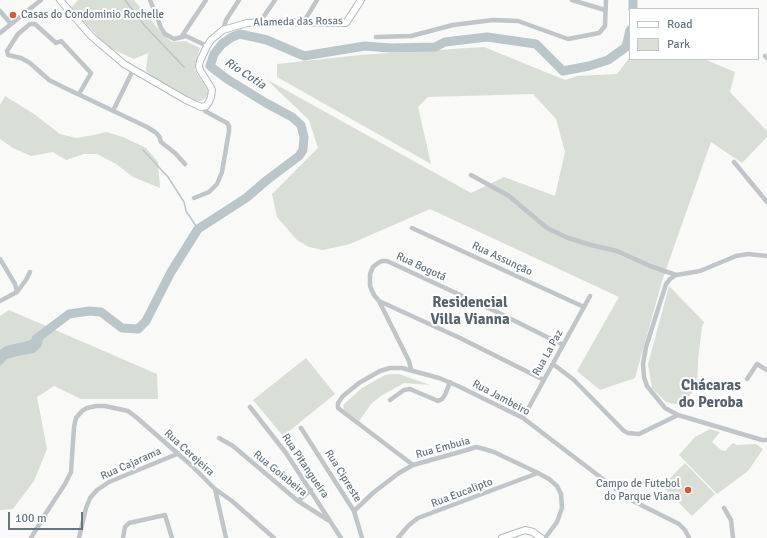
<!DOCTYPE html>
<meta charset="utf-8">
<style>
body{margin:0}
#map{position:relative;width:767px;height:538px;overflow:hidden;background:#f9f9f7;font-family:Signika,sans-serif}
canvas{display:block}
.legend{position:absolute;left:629px;top:8px;width:130px;height:52px;box-sizing:border-box;background:#fff;border:1px solid #c1c8cd;margin:0;padding:5px 7px;list-style:none;font-size:12px;color:#657681}
.legend li{display:flex;align-items:center;gap:8px;height:20px}
.legend b{width:20px;border:1px solid #c1c8cd}
.scale{position:absolute;left:8px;top:512px;width:75px;height:18px;box-sizing:border-box;border:2px solid #657681;border-top:0;padding-left:5px;font-size:12px;line-height:14px;white-space:nowrap;color:#657681;-webkit-text-stroke:3px #fff;paint-order:stroke}
</style>
<div id="map">
<canvas width="767" height="538"></canvas>
<ul class="legend">
<li><b style="height:5px;background:#fff"></b>Road</li>
<li><b style="height:11px;background:#d9ded6"></b>Park</li>
</ul>
<div class="scale">100 m</div>
</div>
<script>
const ctx = document.querySelector('canvas').getContext('2d');
ctx.lineJoin = 'round';
function fillPath(path, color) {
  ctx.fillStyle = color;
  ctx.fill(path, 'evenodd');
}
function shape(rows) {
  const path = new Path2D();
  for (const r of rows) {
    path.moveTo(r[0], r[1]);
    for (let i = 2; i < r.length; i += 2) path.lineTo(r[i], r[i + 1]);
  }
  return path;
}
function trace(path, color, width, dash) {
  ctx.strokeStyle = color;
  ctx.lineWidth = width;
  ctx.lineCap = dash ? 'butt' : 'round';
  ctx.setLineDash(dash || []);
  ctx.stroke(path);
}
function write(font, color, halo, rows, align = 'center') {
  ctx.font = font + ' Signika,sans-serif';
  ctx.lineWidth = 4;
  ctx.setLineDash([]);
  ctx.textBaseline = 'middle';
  ctx.strokeStyle = halo;
  ctx.fillStyle = color;
  for (const [text, x, y, turn = 0] of rows) {
    ctx.save();
    ctx.translate(x, y);
    ctx.rotate((+turn || 0) * Math.PI / 180);
    ctx.textAlign = isNaN(turn) ? turn : align;
    if (halo) ctx.strokeText(text, 0, 0);
    ctx.fillText(text, 0, 0);
    ctx.restore();
  }
}
const green = shape([
 [78,0,134,0,164,36,172,42,185,41,200,48,196,61,195,70,208,91,208,94,206,98,201,101,196,101,158,81,146,71,148,53,134,59,108,47,71,8],
 [484,47,565,80,577,76,617,74,630,57,630,59,704,59,735,72,730,92,767,131,767,137,742,163,711,142,663,278,635,378,600,390,577,371,619,297,430,209,350,244,323,250,309,247,297,240,277,217,272,194,318,148,309,120,266,79,471,193,504,177,555,196,565,152,556,119,533,94,428,97,418,107,431,164,277,77,277,64,360,55],
 [5,96,34,114,60,134,76,138,94,135,106,132,123,137,146,148,158,162,160,188,133,177,116,164,97,154,84,154,66,160,53,152,31,156,13,148,0,139,0,105],
 [669,286,704,322,702,327,698,360,697,388,679,405,666,402,652,388,648,364],
 [9,310,157,374,158,399,81,399,54,386,37,397,47,449,34,481,13,509,0,510,0,316],
 [306,358,335,394,283,436,253,400],
 [393,374,399,374,430,385,404,383,381,396,372,403,359,421,344,410,343,405,362,388,385,375],
 [710,429,720,432,712,442,721,450,725,451,733,443,737,445,756,444,763,449,748,471,717,494,679,455,695,437],
 [685,463,715,494,692,516,662,486]
]);
const water = shape([
 [45,333,41,347,34,353,17,356,7,359,0,366,0,350,6,346,28,341]
]);
const stream = shape([
 [125,0,145,26,184,67],
 [143,150,168,177,184,202,186,211,198,229]
]);
const river = shape([
 [633,9,633,0],
 [36,339,69,314,89,311,101,312,122,328,138,329,146,321,171,272,198,229,246,198,267,180,299,156,303,150,304,137,301,125,292,117,266,103,227,79,210,66,214,54,222,44,232,37,240,34,267,40,304,56,365,46,390,48,435,47,445,42,487,37,536,44,563,71,589,66,608,60,626,47,630,30]
]);
const street = shape([
 [150,0,161,28,165,34,174,39,186,36,207,46],
 [572,0,605,10],
 [0,11,11,24],
 [260,22,275,0],
 [303,23,317,0],
 [223,30,226,20,239,0],
 [0,33,41,0],
 [182,36,206,0],
 [376,37,411,36,453,25,493,20,518,21,568,39,599,33,605,26,606,0],
 [765,56,767,58],
 [79,94,91,73,61,41,56,43,35,24,30,24,18,34,7,51,8,55,21,58,30,63,49,80,63,87,147,127,155,132,159,136,161,142,175,153,185,164],
 [113,111,133,70],
 [734,162,767,202],
 [471,175,509,196,547,228,568,238,591,245,617,251,650,266,676,275,700,271,736,256,748,254,767,256],
 [194,198,209,192,217,184,222,172,229,131,229,126,227,123,205,111],
 [412,228,584,307],
 [0,259,15,284,17,292],
 [676,275,670,279,666,284,646,347,643,364,644,377,647,386,665,408,678,415,762,440,767,440],
 [0,301,17,292,26,280,30,272],
 [379,301,460,338,544,380],
 [553,364,574,380,624,431,628,433,639,434,678,415],
 [411,369,409,361,379,301,374,295,370,286,370,274,373,267,378,263,382,261,387,261,497,312,563,345],
 [747,379,757,364,767,370],
 [390,400,404,390,410,389,438,401,442,399,445,395,450,382],
 [250,407,286,453,341,538],
 [523,418,590,296],
 [301,428,354,511,362,538],
 [219,438,233,446,298,501,328,520],
 [413,465,338,408,338,403,343,396,359,383,380,371,390,368,402,368,439,378,458,386,523,418,629,499,679,524,685,530,689,538],
 [215,489,226,538],
 [298,501,311,490],
 [724,508,731,520,733,538],
 [354,511,374,492,399,473,413,465,467,450,476,447,484,449,494,452,538,473,549,479,557,486,561,494,562,508,557,522,545,538],
 [31,538,46,513,65,484,71,472,74,427,76,418,82,411,87,408,96,406,105,406,128,411,136,417,192,466,215,489,232,501,274,538],
 [79,538,86,508,90,498,97,490,109,482,177,454],
 [123,538,125,527,129,523,165,515,172,538],
 [398,538,408,526,418,518,538,473]
]);
const secondary = shape([
 [60,0,91,36,124,64,186,100,201,107,206,106,209,102,211,97,212,90,210,86,200,70,199,66,200,61,207,46,211,40,223,30,247,23,260,22,346,23,361,0],
 [502,538,525,530,533,532,541,538]
]);
const markers = [
 [13,15,4,"#df5431"],
 [688,490,4,"#df5431"]
];
const poiNames = [
 ["Casas do Condominio Rochelle",21,15],
 ["Campo de Futebol",680,484,"right"],
 ["do Parque Viana",680,497,"right"]
];
const streetNames = [
 ["Alameda das Rosas",298,22,-1],
 ["Rua Assunção",502,259,25],
 ["Rua Bogotá",421,267,25],
 ["Rua La Paz",548,353,-61],
 ["Rua Jambeiro",501,398,28],
 ["Rua Embuia",443,448,-15],
 ["Rua Cerejeira",189,453,42],
 ["Rua Cajarama",131,464,-24],
 ["Rua Pitangueira",305,466,56],
 ["Rua Goiabeira",280,474,39],
 ["Rua Cipreste",343,476,58],
 ["Rua Eucalipto",462,493,-21]
];
const waterNames = [
 ["Rio Cotia",245,74,33]
];
const districtNames = [
 ["Residencial",470,303],
 ["Villa Vianna",470,320],
 ["Chácaras",711,386],
 ["do Peroba",711,403]
];
fillPath(green, '#d9ded6');
fillPath(water, '#bac6ca');
trace(stream, '#bac6ca', 1.5);
trace(river, '#bac6ca', 9);
trace(secondary, '#b3b9bd', 8);
trace(street, '#c0c5c9', 4.5);
trace(secondary, '#fff', 6);
for (const [x, y, r, color] of markers) {
  const dot = new Path2D();
  dot.arc(x, y, r, 0, 2 * Math.PI);
  ctx.fillStyle = color;
  ctx.fill(dot);
  trace(dot, '#fff', 1.5);
}
write('11px', '#657681', '#fff', poiNames, 'left');
write('11px', '#657681', '#fff', streetNames);
write('italic 12px', '#60747b', '#fff', waterNames);
write('bold 15px', '#57636c', '#fff', districtNames);
</script>
